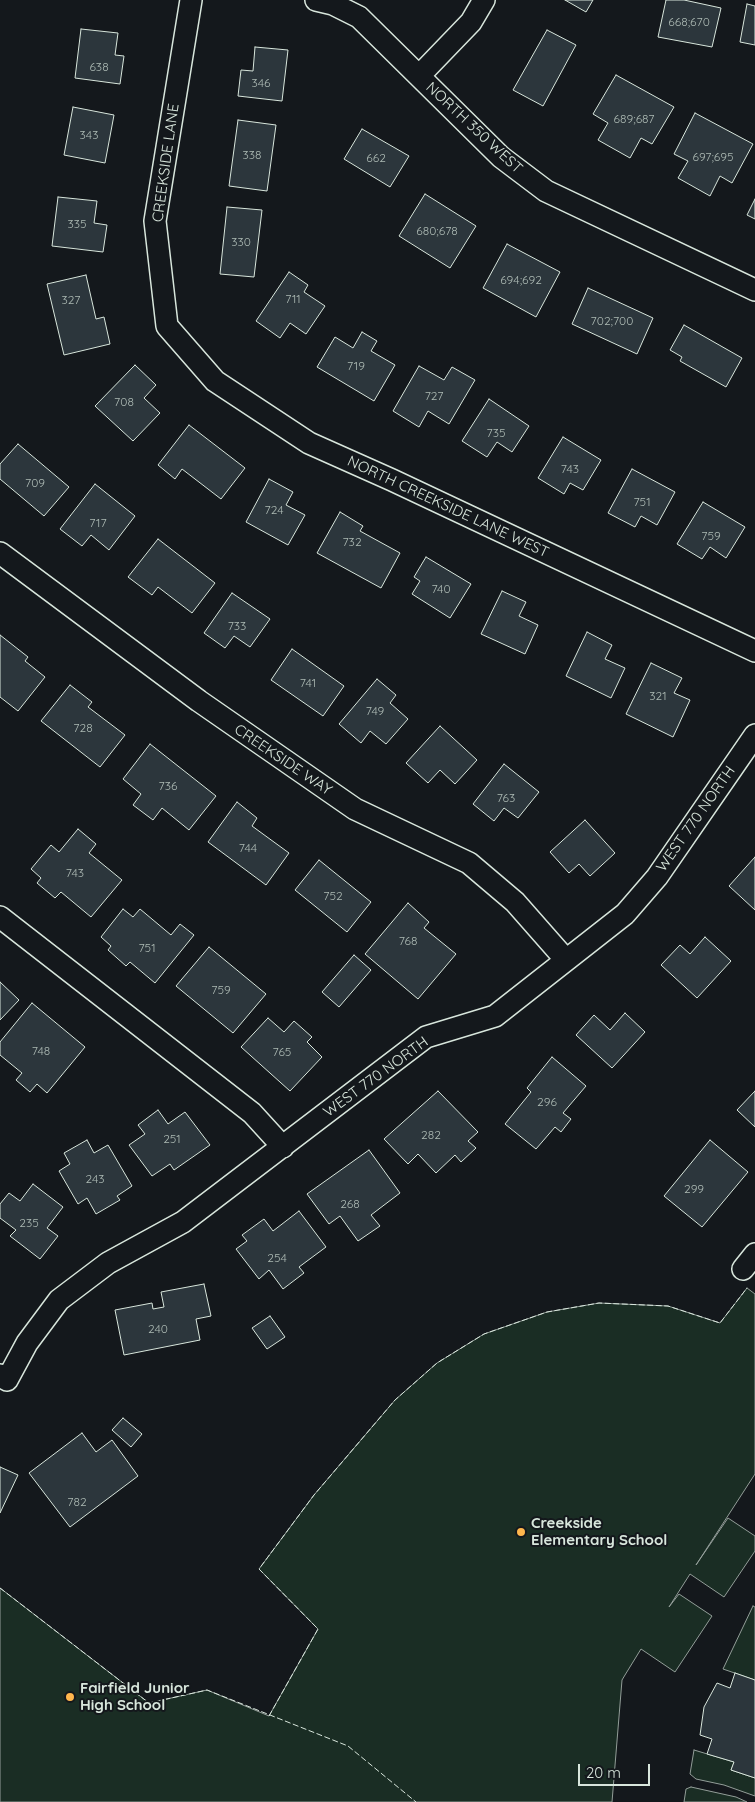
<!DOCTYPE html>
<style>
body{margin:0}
#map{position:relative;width:755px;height:1802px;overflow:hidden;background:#14181c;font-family:Quicksand,sans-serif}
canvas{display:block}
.scale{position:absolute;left:578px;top:1764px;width:72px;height:22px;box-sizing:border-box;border:2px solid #d8e6dc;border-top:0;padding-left:6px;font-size:15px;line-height:18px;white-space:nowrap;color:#d8e6dc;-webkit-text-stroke:4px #14181c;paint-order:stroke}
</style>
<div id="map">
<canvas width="755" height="1802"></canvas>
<div class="scale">20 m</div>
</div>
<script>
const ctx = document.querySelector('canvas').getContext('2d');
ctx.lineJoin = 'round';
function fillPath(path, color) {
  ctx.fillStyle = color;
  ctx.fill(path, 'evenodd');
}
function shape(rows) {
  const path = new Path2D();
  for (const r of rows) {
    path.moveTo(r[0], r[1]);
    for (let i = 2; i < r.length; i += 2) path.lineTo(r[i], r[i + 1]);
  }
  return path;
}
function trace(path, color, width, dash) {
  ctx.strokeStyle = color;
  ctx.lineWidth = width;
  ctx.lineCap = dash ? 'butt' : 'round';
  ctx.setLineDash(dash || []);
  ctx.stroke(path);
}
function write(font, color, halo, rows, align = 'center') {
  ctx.font = font + ' Quicksand,sans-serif';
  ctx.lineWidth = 4;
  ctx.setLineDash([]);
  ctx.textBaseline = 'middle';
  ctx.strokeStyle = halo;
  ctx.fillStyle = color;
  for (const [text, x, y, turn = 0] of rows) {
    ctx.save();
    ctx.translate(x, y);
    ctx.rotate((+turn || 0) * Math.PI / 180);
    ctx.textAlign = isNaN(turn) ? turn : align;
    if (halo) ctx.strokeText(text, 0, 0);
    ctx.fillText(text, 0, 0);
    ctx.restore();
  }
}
const green = shape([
 [747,1288,755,1294,755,1474,696,1565,728,1518,755,1536,755,1551,724,1597,690,1574,669,1607,679,1594,712,1616,675,1672,641,1649,625,1675,622,1680,612,1802,0,1802,0,1588,149,1703,207,1690,269,1716,318,1629,259,1569,314,1495,395,1400,437,1363,484,1334,547,1312,599,1303,668,1306,720,1323,747,1288],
 [753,1606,755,1607,755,1680,723,1669,753,1606],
 [694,1750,734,1762,731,1770,755,1778,755,1796,724,1785,696,1779,690,1774,694,1750],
 [691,1787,736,1797,747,1802,684,1802,686,1789,691,1787]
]);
const building = shape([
 [565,0,593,0,586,12,565,0],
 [666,0,684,0,721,8,712,47,658,37,666,0],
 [747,4,755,6,755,45,740,42,747,4],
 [81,29,118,33,115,55,124,56,120,84,75,78,81,29],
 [547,30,576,45,543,106,513,90,547,30],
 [255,47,288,50,282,101,238,96,241,70,253,71,255,47],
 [616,75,674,107,652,144,641,138,630,158,598,140,608,123,593,114,616,75],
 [73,107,114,115,105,163,64,155,73,107],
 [695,113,753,144,732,183,720,176,710,196,678,178,688,161,674,154,695,113],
 [238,120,276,125,267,191,229,186,238,120],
 [362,129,409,156,390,187,344,159,362,129],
 [425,194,476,226,450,268,399,236,425,194],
 [58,197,97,201,94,223,107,225,103,252,52,246,58,197],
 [755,199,755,219,747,215,755,199],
 [227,207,262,210,254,277,220,274,227,207],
 [507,244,560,272,536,317,483,288,507,244],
 [289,272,308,285,304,292,325,306,306,334,290,323,280,338,256,321,289,272],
 [86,275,96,319,104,317,110,344,64,355,47,284,86,275],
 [588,288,653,318,637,354,572,324,588,288],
 [684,325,742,358,726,387,680,361,682,357,670,350,684,325],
 [362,332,377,341,371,351,395,365,374,401,317,367,335,337,353,348,362,332],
 [135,365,156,385,144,398,160,413,133,441,95,406,135,365],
 [419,366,444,380,452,367,475,380,449,424,428,411,419,427,393,411,419,366],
 [489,399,529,426,512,452,497,442,487,457,462,441,489,399],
 [189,425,245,468,221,499,182,469,175,479,158,465,189,425],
 [563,437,601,460,583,490,570,483,564,494,538,478,563,437],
 [18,444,69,487,44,516,0,479,0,464,18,444],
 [632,469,675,492,657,525,641,516,635,527,608,513,632,469],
 [269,479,293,492,286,505,305,515,288,545,246,522,269,479],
 [95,484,135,516,109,550,91,535,82,546,60,529,95,484],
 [703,502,745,527,726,558,710,547,702,559,677,544,703,502],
 [340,512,363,526,360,531,400,553,381,588,317,553,340,512],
 [158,539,215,583,192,613,158,587,152,595,128,577,158,539],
 [426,557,471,584,450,618,412,594,420,581,414,577,426,557],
 [502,591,526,602,519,616,538,625,525,654,481,634,502,591],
 [232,593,270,619,250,647,234,636,225,648,204,633,232,593],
 [587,632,612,645,605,659,625,668,611,698,566,676,587,632],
 [0,635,28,657,25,661,45,677,18,711,0,697,0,635],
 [292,649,344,686,323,716,271,680,292,649],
 [651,663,682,678,674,693,690,700,673,737,626,714,651,663],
 [377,679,396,695,390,703,408,719,386,744,370,731,361,743,339,724,377,679],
 [70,685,92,702,88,707,125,735,100,767,41,721,70,685],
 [440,726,477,760,455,784,440,770,428,783,406,763,440,726],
 [150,744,216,796,189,830,162,808,153,820,133,805,141,794,123,779,150,744],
 [504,764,539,792,518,818,504,808,494,821,473,804,504,764],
 [237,802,257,818,252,826,289,853,266,885,208,842,237,802],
 [585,820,615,853,590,876,579,864,569,873,550,852,585,820],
 [78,829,96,844,89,853,122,880,91,917,61,892,55,898,37,883,41,878,31,869,51,845,59,852,78,829],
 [755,857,755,910,729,886,755,857],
 [319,860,371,902,347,932,295,890,319,860],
 [408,903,429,922,424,928,456,954,418,999,365,954,408,903],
 [123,909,133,917,140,909,171,935,180,924,194,935,155,983,130,962,126,966,108,950,111,946,101,937,123,909],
 [705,937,731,961,697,998,661,965,680,945,690,954,705,937],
 [209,947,266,994,233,1033,176,986,209,947],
 [354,955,371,970,339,1007,322,992,354,955],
 [0,982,19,1000,0,1020,0,982],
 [32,1003,85,1047,47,1093,37,1084,30,1092,16,1080,22,1073,0,1055,0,1042,32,1003],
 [625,1013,645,1032,612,1068,576,1035,594,1015,610,1030,625,1013],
 [268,1018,284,1032,294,1021,312,1037,307,1042,322,1057,290,1091,241,1047,268,1018],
 [552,1057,586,1086,563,1113,571,1119,561,1132,555,1127,536,1149,505,1124,531,1092,527,1088,552,1057],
 [438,1091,478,1132,468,1141,476,1148,461,1162,455,1155,436,1173,418,1154,408,1164,384,1139,438,1091],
 [755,1091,755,1127,737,1110,755,1091],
 [158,1110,168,1124,185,1112,210,1145,174,1170,170,1164,152,1176,129,1145,145,1134,138,1125,158,1110],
 [87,1140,94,1153,108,1145,132,1186,117,1196,120,1200,96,1214,87,1198,78,1204,59,1171,70,1164,64,1153,87,1140],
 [710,1140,748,1172,702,1227,664,1196,710,1140],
 [369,1150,400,1193,371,1215,380,1226,358,1241,340,1216,329,1224,307,1194,369,1150],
 [33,1184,63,1207,47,1228,58,1236,40,1259,10,1236,16,1230,0,1218,0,1204,9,1193,20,1201,33,1184],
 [299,1211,326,1247,299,1267,304,1273,283,1289,269,1270,259,1279,236,1249,247,1241,242,1235,264,1219,273,1231,299,1211],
 [204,1284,211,1316,196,1319,200,1340,124,1355,115,1310,152,1303,153,1309,164,1307,161,1292,204,1284],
 [270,1316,285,1337,267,1349,252,1328,270,1316],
 [123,1418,142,1434,131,1447,112,1430,123,1418],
 [82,1433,96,1452,112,1440,138,1476,70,1527,29,1473,82,1433],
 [0,1467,18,1475,0,1513,0,1467],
 [735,1673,755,1680,755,1778,731,1770,734,1762,707,1754,712,1739,700,1735,704,1707,717,1683,730,1688,735,1673]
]);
const minor = shape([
 [191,0,155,221,167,326,215,381,309,443,392,480,755,651],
 [316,0,333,4,359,17,501,157,546,191,755,290],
 [419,76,471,22,484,0],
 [0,553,199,701,355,809,469,863,515,902,566,960],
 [0,917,252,1113,283,1147],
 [743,1269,755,1254],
 [0,1375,7,1380,27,1343,59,1300,108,1263,183,1222,426,1037,495,1016,625,914,657,877,755,735]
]);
const fence = shape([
 [0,1588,149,1703,207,1690,348,1746,416,1802],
 [269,1716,318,1629,259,1569,314,1495,395,1400,437,1363,484,1334,547,1312,599,1303,668,1306,720,1323,747,1288]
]);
const markers = [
 [521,1532,5,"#ffb74d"],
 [70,1697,5,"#ffb74d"]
];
const numberNames = [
 ["668;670",689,22],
 ["638",99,67],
 ["346",261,83],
 ["689;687",634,119],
 ["343",89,135],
 ["338",252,155],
 ["697;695",713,157],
 ["662",376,158],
 ["335",77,224],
 ["680;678",437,231],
 ["330",241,242],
 ["694;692",521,280],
 ["711",293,299],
 ["327",71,300],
 ["702;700",612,321],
 ["719",356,366],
 ["727",434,396],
 ["708",124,402],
 ["735",496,433],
 ["743",570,469],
 ["709",35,483],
 ["751",642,502],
 ["724",274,510],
 ["717",98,523],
 ["759",711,536],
 ["732",352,542],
 ["740",441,589],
 ["733",237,626],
 ["741",308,683],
 ["321",658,696],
 ["749",375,711],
 ["728",83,728],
 ["736",168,786],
 ["763",506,798],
 ["744",248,848],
 ["743",75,873],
 ["752",333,896],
 ["768",408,941],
 ["751",147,948],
 ["759",221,990],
 ["748",41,1051],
 ["765",282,1052],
 ["296",547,1102],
 ["282",431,1135],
 ["251",172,1139],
 ["243",95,1179],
 ["299",694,1189],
 ["268",350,1204],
 ["235",29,1223],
 ["254",277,1258],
 ["240",158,1329],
 ["782",77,1502]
];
const streetNames = [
 ["NORTH 350 WEST",474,128,43],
 ["CREEKSIDE LANE",166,163,-82],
 ["NORTH CREEKSIDE LANE WEST",448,507,25],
 ["CREEKSIDE WAY",283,760,34],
 ["WEST 770 NORTH",696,819,-55],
 ["WEST 770 NORTH",376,1077,-36]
];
const poiNames = [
 ["Creekside",531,1523],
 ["Elementary School",531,1540],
 ["Fairfield Junior",80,1688],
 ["High School",80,1705]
];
fillPath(green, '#1a2d24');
trace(green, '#939e99', 1);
fillPath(building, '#2c363c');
trace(building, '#d8e6dc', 1);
trace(minor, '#d8e6dc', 24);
trace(minor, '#14181c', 21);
trace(fence, '#d8e6dc', 1, [6, 2.5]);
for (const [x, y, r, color] of markers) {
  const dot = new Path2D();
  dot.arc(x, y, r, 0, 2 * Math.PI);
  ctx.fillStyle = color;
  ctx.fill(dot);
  trace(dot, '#14181c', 2);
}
write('12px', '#adbab4', null, numberNames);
write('15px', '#d8e6dc', '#14181c', streetNames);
write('bold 15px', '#d8e6dc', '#14181c', poiNames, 'left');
</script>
